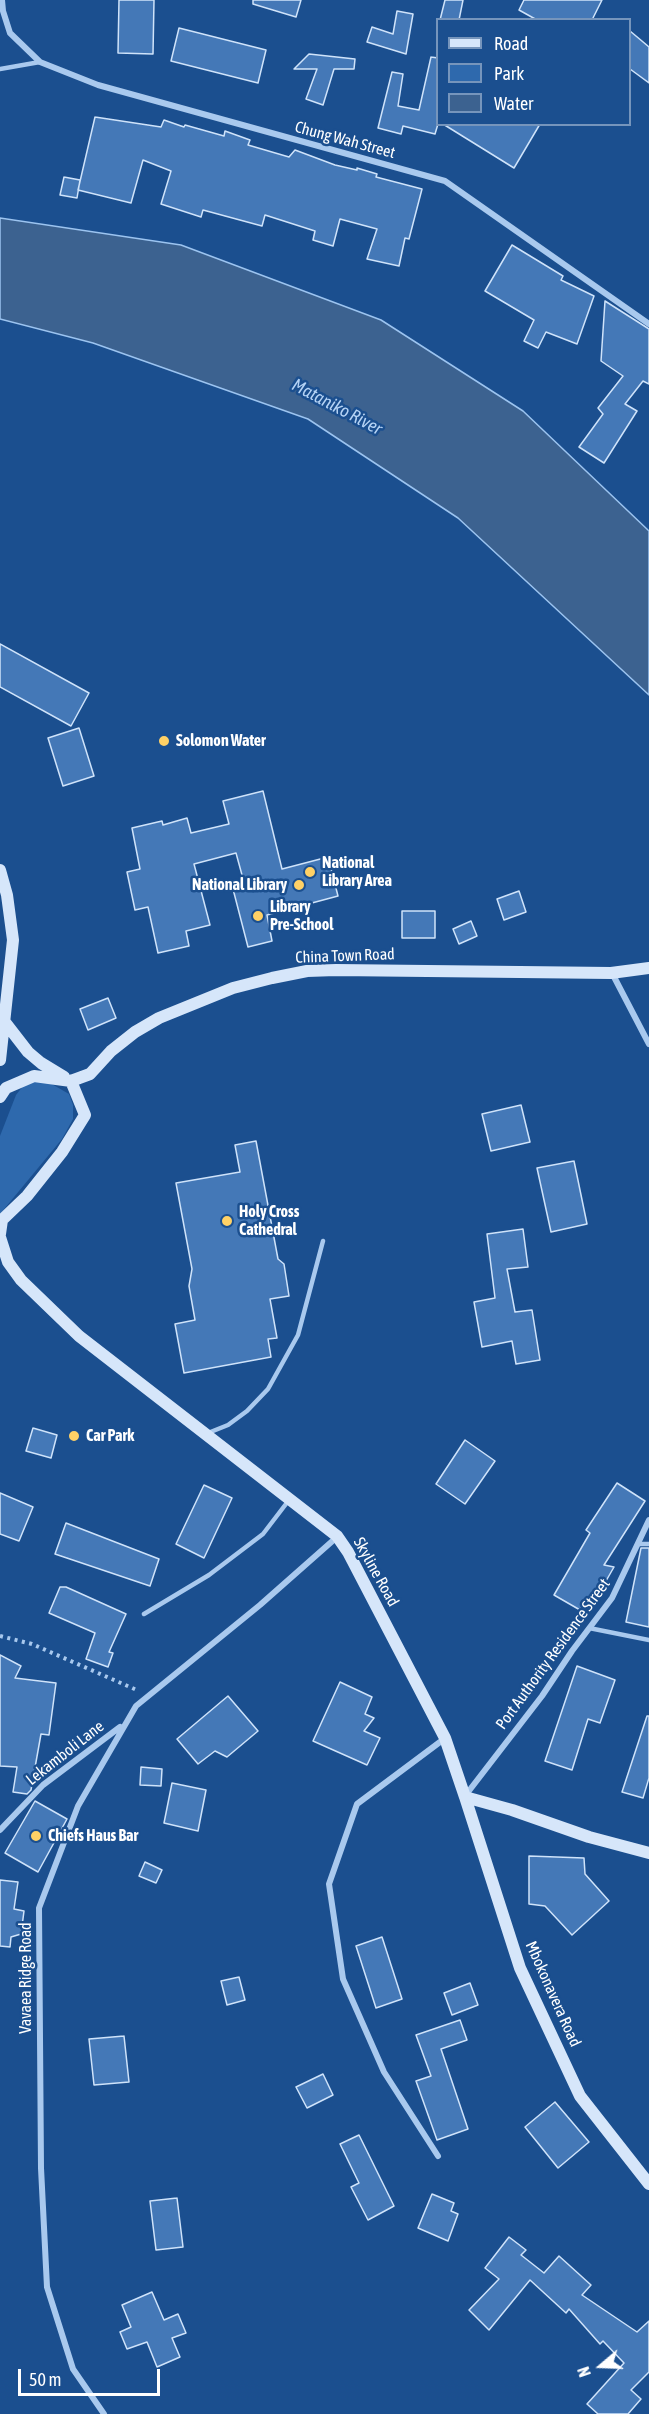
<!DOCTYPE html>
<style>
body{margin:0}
#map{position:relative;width:649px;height:2414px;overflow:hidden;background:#1b4f8f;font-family:"Asap Condensed",sans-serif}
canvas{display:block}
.legend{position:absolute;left:436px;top:18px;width:195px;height:108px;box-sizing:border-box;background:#1b4f8f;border:2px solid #7695bc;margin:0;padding:8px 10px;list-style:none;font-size:18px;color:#fff}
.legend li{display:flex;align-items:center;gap:12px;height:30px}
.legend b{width:30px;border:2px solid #7695bc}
.north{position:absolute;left:571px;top:2336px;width:60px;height:60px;-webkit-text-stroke:4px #1b4f8f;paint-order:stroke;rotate:251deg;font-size:16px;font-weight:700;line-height:24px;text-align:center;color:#fff}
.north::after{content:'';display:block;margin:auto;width:21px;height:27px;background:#fff;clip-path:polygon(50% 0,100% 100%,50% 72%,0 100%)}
.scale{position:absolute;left:18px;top:2369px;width:142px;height:27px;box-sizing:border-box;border:3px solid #fff;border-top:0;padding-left:8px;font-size:18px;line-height:21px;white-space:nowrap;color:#fff;-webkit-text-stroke:4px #1b4f8f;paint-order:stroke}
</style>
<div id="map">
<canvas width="649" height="2414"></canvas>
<ul class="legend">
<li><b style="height:8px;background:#d6e6fa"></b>Road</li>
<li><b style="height:16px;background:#2e69ad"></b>Park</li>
<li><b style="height:16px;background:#3c6290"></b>Water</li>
</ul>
<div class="north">N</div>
<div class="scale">50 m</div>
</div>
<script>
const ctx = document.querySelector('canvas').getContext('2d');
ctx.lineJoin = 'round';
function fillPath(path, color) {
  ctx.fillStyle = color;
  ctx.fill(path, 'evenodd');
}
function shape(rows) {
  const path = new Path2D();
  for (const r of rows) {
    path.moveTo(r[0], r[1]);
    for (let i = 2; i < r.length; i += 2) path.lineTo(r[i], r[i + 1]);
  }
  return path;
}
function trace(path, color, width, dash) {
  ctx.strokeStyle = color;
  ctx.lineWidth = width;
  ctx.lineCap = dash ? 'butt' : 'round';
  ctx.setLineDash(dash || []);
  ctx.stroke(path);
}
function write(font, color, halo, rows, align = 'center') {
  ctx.font = font + ' "Asap Condensed",sans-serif';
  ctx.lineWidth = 5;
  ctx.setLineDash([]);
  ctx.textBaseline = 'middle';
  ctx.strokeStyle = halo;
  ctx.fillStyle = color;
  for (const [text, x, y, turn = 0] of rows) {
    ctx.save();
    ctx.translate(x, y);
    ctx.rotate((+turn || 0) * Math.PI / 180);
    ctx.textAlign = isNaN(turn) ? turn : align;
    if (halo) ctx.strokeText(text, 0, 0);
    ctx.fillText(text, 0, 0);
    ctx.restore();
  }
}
const green = shape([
 [36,1081,50,1083,69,1094,73,1105,73,1119,62,1139,0,1214,0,1136,16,1095,23,1086]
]);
const water = shape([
 [0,218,181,245,381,320,523,411,649,531,649,695,458,518,308,419,93,343,0,319,0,218]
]);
const building = shape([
 [119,0,154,0,153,54,118,53,119,0],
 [253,0,301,0,296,17,253,4,253,0],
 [445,0,463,0,459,20,440,20,445,0],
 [524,0,602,0,592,20,537,20,519,10,524,0],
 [397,11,413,14,406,54,367,42,372,27,393,34,397,11],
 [179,28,266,50,258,83,171,61,179,28],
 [630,31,649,47,649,83,630,69,630,31],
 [309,54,355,59,354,69,334,69,323,105,306,99,317,69,294,69,309,54],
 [431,57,438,58,438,124,435,134,403,126,401,134,378,128,392,72,403,74,398,106,419,110,431,57],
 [95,117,161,127,164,120,184,127,185,125,224,136,225,131,250,140,248,145,289,157,295,150,335,165,357,170,357,168,377,174,376,177,422,189,409,239,405,238,399,266,367,259,377,229,340,219,333,246,313,240,315,231,265,215,262,226,203,210,201,217,161,204,171,171,143,160,131,203,78,190,95,117],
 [443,124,540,124,514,168,443,124],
 [64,177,80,180,77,198,60,195,64,177],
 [512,245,563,276,561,280,594,296,577,344,546,332,538,348,524,341,534,320,485,291,512,245],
 [605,301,649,329,649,384,643,381,625,404,637,411,604,463,579,447,603,414,598,408,623,376,601,361,605,301],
 [0,644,89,693,71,726,0,687,0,644],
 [79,728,94,776,63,786,48,738,79,728],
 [263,791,282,869,328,857,338,896,267,915,272,941,248,947,233,889,245,886,236,853,194,864,210,925,186,931,189,946,158,953,148,907,135,910,127,872,140,869,132,828,162,821,163,825,187,818,191,833,229,824,223,801,263,791],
 [519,891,526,912,504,920,497,899,519,891],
 [402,911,435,911,435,938,402,938,402,911],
 [471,921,477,936,459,944,453,929,471,921],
 [108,998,116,1018,88,1030,80,1009,108,998],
 [521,1105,530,1142,491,1151,482,1114,521,1105],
 [256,1141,278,1259,284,1264,289,1296,270,1299,277,1338,268,1339,271,1357,184,1373,175,1324,195,1320,189,1286,192,1269,176,1183,240,1172,235,1145,256,1141],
 [574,1161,587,1224,551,1232,537,1168,574,1161],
 [523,1229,528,1267,507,1269,515,1312,532,1310,540,1360,516,1364,512,1341,482,1347,474,1302,495,1298,487,1234,523,1229],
 [33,1428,57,1435,51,1458,26,1451,33,1428],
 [465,1440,495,1461,465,1504,436,1484,465,1440],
 [617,1483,645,1501,604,1565,614,1567,587,1614,554,1595,590,1533,586,1530,617,1483],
 [204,1485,232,1498,204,1558,176,1544,204,1485],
 [0,1493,33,1507,19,1541,0,1534,0,1493],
 [66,1523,159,1559,150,1586,55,1554,66,1523],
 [641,1548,649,1548,649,1627,626,1622,641,1548],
 [60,1587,66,1587,126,1614,109,1652,113,1653,108,1667,86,1659,95,1633,49,1613,60,1587],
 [0,1655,21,1666,15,1678,56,1683,49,1735,41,1734,31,1790,27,1794,13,1792,17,1767,0,1766,0,1655],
 [577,1666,615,1680,600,1723,588,1719,572,1770,545,1761,577,1666],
 [340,1682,372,1697,365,1714,374,1718,364,1731,380,1738,367,1765,313,1741,340,1682],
 [228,1696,258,1731,227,1757,215,1751,198,1764,177,1739,228,1696],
 [647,1716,649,1716,649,1778,643,1798,622,1792,647,1716],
 [141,1767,162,1769,161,1786,140,1785,141,1767],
 [172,1783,206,1790,198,1831,164,1823,172,1783],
 [35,1801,67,1819,38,1872,5,1853,35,1801],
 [529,1856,584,1858,585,1874,609,1901,572,1935,545,1906,529,1904,529,1856],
 [145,1862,162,1870,156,1883,139,1876,145,1862],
 [0,1880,18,1882,14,1909,24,1911,21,1934,11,1937,10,1947,0,1946,0,1880],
 [382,1937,402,1999,376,2008,356,1946,382,1937],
 [239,1977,245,2000,227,2005,221,1981,239,1977],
 [470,1983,478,2005,452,2015,444,1993,470,1983],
 [460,2020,467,2040,441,2049,468,2129,437,2140,416,2081,431,2076,416,2035,460,2020],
 [124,2036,129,2082,94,2085,89,2039,124,2036],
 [323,2074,333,2095,307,2108,296,2087,323,2074],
 [555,2102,589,2142,558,2168,525,2127,555,2102],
 [359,2135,394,2206,368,2220,351,2187,359,2183,340,2144,359,2135],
 [432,2194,454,2203,451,2211,458,2214,448,2241,418,2228,432,2194],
 [177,2198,183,2247,156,2250,150,2201,177,2198],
 [509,2237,526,2250,521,2255,544,2273,559,2256,591,2285,582,2295,637,2332,649,2321,649,2372,631,2390,641,2399,628,2414,598,2414,587,2404,624,2363,603,2341,600,2344,569,2309,566,2313,530,2280,489,2330,469,2310,499,2279,485,2268,509,2237],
 [152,2292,164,2320,178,2314,186,2333,172,2338,180,2357,157,2367,147,2342,127,2349,120,2332,131,2327,122,2305,152,2292]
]);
const path = shape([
 [0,1636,32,1644,139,1691]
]);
const lane = shape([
 [0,69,40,62],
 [208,1433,228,1425,247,1411,268,1389,298,1335,323,1241],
 [639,1544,649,1544],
 [144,1614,209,1575,263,1534,289,1500],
 [589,1628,649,1640]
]);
const street = shape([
 [2,0,3,11,10,33,40,62,98,85,445,181,649,324],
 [612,973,649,1044],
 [465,1796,542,1696,572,1651,612,1598,649,1520],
 [0,1830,43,1785,120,1727],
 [438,2156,384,2072,343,1979,329,1884,357,1804,444,1739],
 [104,2414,73,2369,47,2287,41,2168,39,1908,78,1806,136,1706,260,1605,337,1537]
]);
const secondary = shape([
 [0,870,7,895,13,940,0,1060],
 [4,1021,28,1052,41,1063,64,1077],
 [0,1097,6,1088,34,1076,71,1081,90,1074,111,1051,135,1032,159,1018,233,988,272,978,307,971,336,970,611,973,649,968],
 [0,1234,2,1220,27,1196,62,1152,85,1115,71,1081],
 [0,1237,8,1262,21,1280,79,1336,337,1536,348,1552,445,1738,465,1797,512,1810,589,1837,649,1853],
 [465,1797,520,1968,580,2096,649,2184]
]);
const markers = [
 [164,741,6,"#ffd166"],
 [310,872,6,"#ffd166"],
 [299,885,6,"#ffd166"],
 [258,916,6,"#ffd166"],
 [227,1221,6,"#ffd166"],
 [74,1436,6,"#ffd166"],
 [36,1836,6,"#ffd166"]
];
const streetNames = [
 ["Chung Wah Street",345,140,15],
 ["China Town Road",345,956,-2],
 ["Skyline Road",376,1572,61],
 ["Port Authority Residence Street",553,1654,-54],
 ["Lekamboli Lane",65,1753,-38],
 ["Vavaea Ridge Road",26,1978,-90],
 ["Mbokonavera Road",553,1994,66]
];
const poiNames = [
 ["Solomon Water",176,741],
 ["National",322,863],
 ["Library Area",322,881],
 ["National Library",287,885,"right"],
 ["Library",270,907],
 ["Pre-School",270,925],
 ["Holy Cross",239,1212],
 ["Cathedral",239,1230],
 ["Car Park",86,1436],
 ["Chiefs Haus Bar",48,1836]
];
const waterNames = [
 ["Mataniko River",337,407,28]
];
fillPath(green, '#2e69ad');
fillPath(water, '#3c6290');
trace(water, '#9cc4f0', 1.5);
fillPath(building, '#4478b7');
trace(building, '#cfe3fa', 1.5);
trace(path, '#a9c9ee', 4, [3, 4.5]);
trace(lane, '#a9c9ee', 4.5);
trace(street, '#a9c9ee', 6);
trace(secondary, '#d6e6fa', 12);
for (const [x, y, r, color] of markers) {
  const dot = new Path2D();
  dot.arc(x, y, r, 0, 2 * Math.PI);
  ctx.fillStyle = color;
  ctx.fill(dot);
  trace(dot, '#1b4f8f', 2);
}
write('16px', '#fff', '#1b4f8f', streetNames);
write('bold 16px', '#fff', '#1b4f8f', poiNames, 'left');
write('italic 18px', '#b5d3f5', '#1b4f8f', waterNames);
</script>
